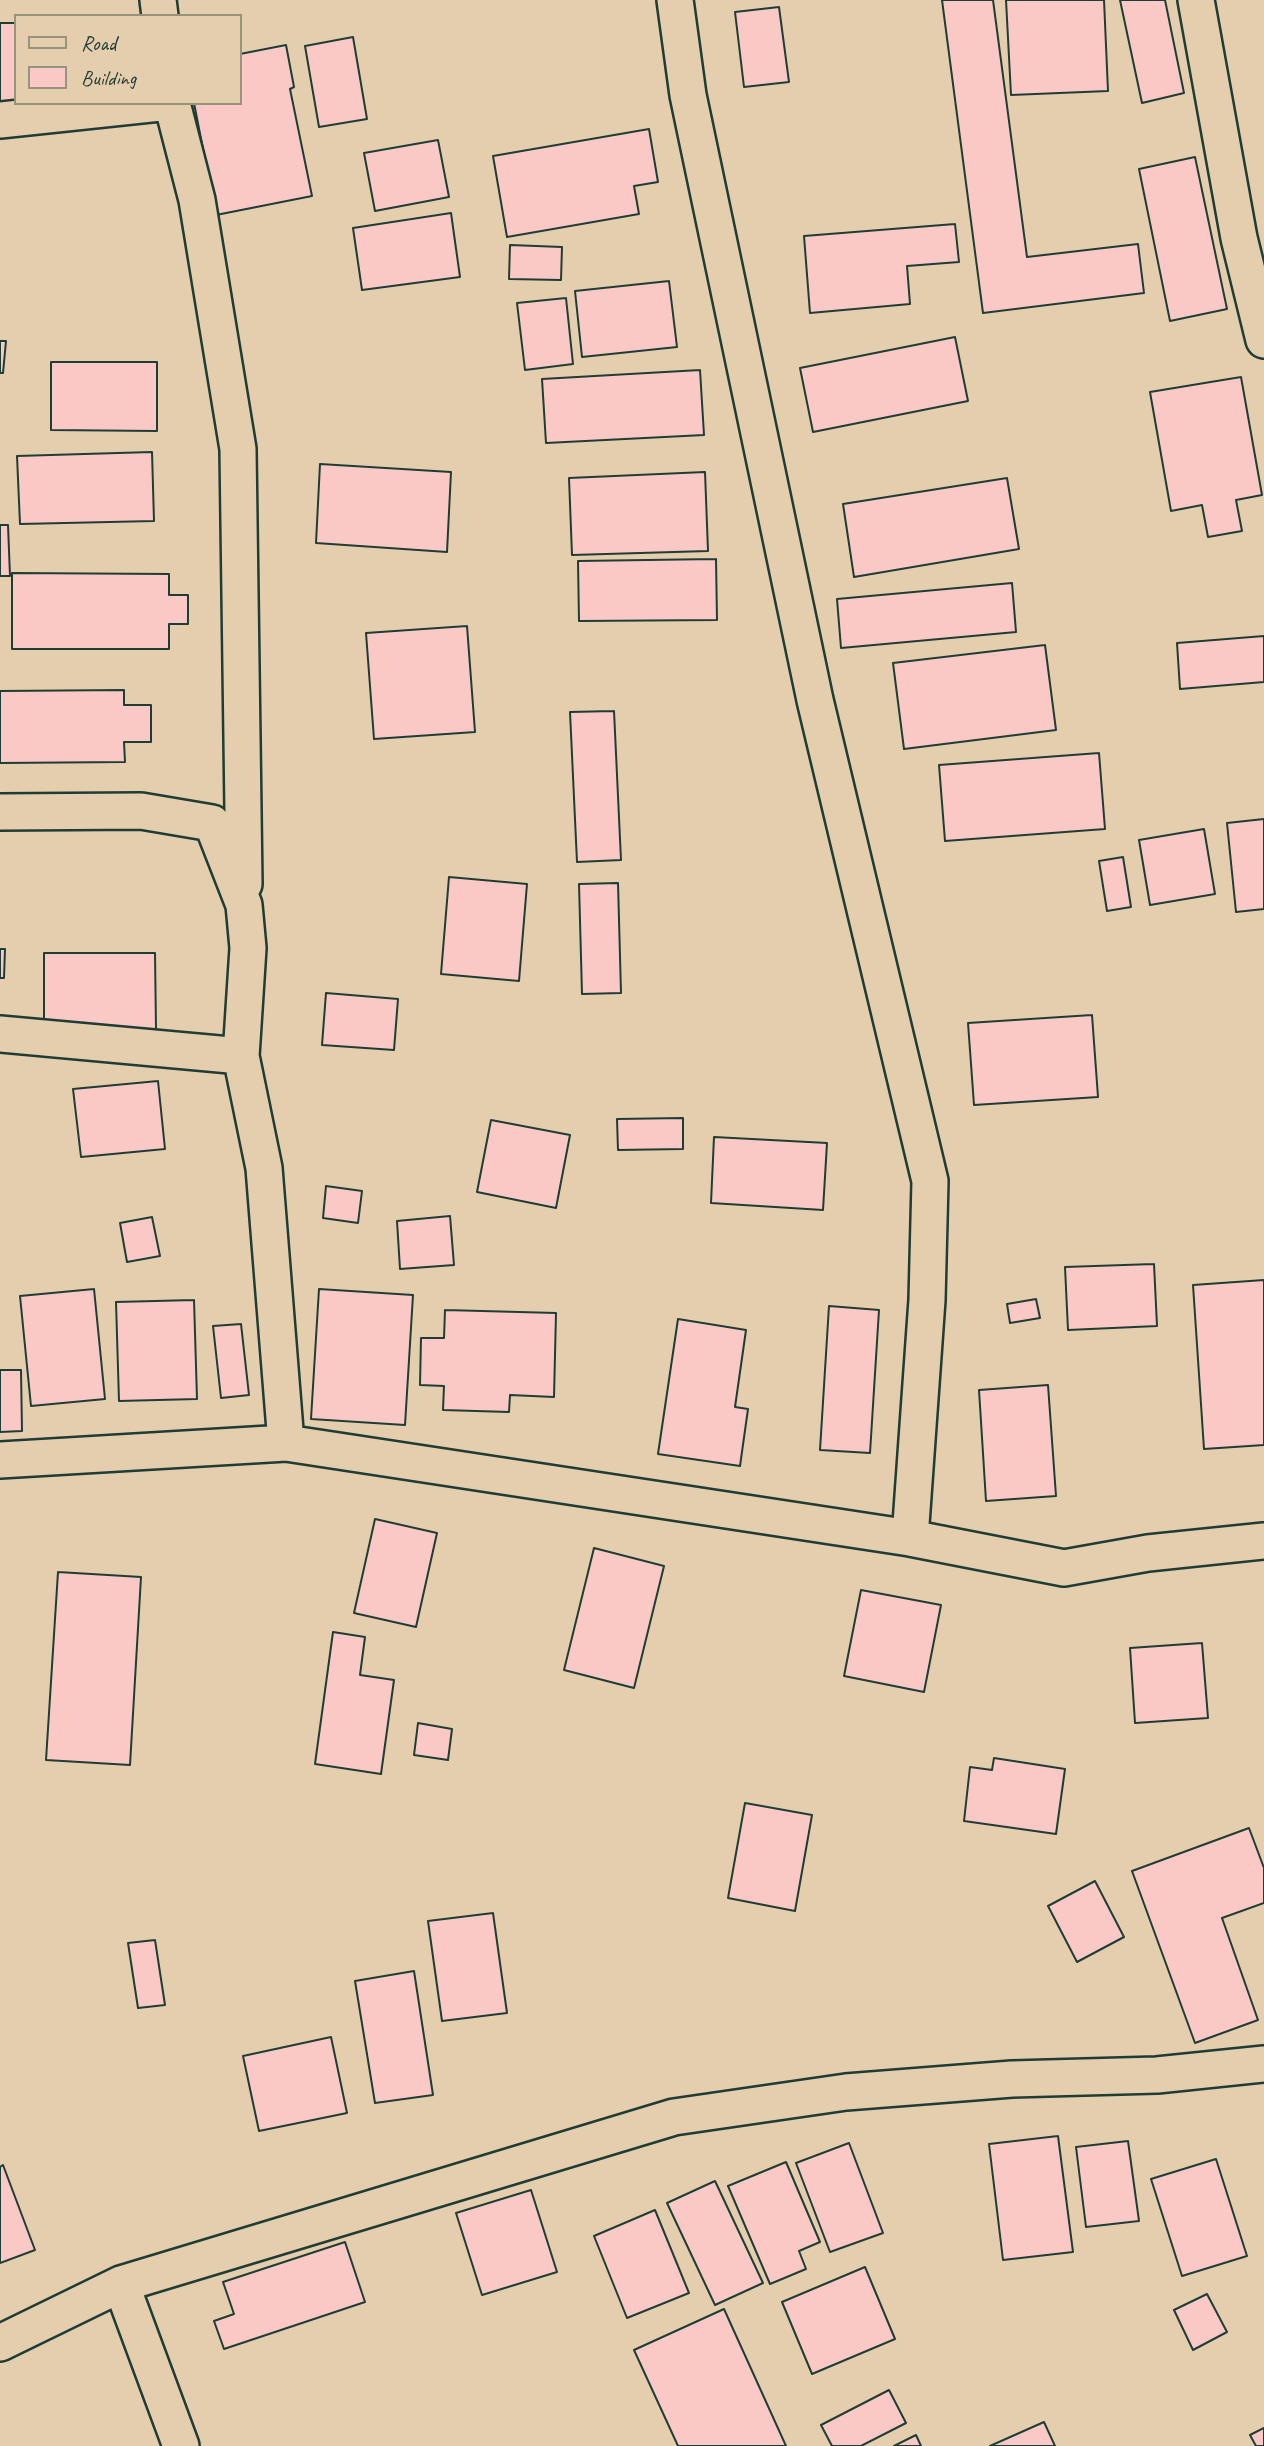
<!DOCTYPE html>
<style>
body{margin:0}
#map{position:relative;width:1264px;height:2446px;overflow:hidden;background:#e5ceae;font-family:Caveat,sans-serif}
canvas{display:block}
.legend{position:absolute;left:14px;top:14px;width:228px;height:91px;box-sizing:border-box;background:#e5ceae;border:2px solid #96947d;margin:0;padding:9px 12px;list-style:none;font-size:21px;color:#1f3d34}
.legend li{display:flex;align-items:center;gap:14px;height:35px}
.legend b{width:35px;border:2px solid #96947d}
</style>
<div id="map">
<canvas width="1264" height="2446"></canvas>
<ul class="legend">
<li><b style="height:9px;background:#e5ceae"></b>Road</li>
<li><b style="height:19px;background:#fac9c6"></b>Building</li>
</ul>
</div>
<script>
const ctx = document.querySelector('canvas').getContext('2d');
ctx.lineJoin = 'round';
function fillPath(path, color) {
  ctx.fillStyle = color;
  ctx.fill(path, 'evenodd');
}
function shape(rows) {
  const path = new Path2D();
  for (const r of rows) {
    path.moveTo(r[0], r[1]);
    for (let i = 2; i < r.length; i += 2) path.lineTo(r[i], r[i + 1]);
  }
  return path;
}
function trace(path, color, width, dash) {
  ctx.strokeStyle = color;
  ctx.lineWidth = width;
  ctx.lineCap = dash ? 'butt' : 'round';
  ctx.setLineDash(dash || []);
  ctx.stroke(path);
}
const building = shape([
 [942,0,993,0,1027,257,1138,244,1144,293,983,313,942,0],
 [1006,0,1104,0,1108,91,1011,95,1006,0],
 [1120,0,1165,0,1184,93,1142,103,1120,0],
 [779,7,789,82,744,87,735,12,779,7],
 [0,23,16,23,16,103,0,109,0,23],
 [353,37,367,119,319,127,305,46,353,37],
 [286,45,294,87,290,89,312,196,216,215,194,103,240,103,240,54,286,45],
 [649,129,658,182,634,186,639,214,507,237,493,156,649,129],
 [438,140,449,197,375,211,364,153,438,140],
 [1195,157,1227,309,1170,321,1139,169,1195,157],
 [451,213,460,277,362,290,353,228,451,213],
 [955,224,959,262,907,266,910,304,810,313,804,236,955,224],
 [510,245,562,247,561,280,509,279,510,245],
 [669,281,677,347,582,357,575,291,669,281],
 [566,298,573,364,525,370,517,303,566,298],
 [955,337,968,401,813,432,800,368,955,337],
 [0,341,6,341,3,373,0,373,0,341],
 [51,362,157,362,157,431,51,430,51,362],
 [700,370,704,435,546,443,542,379,700,370],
 [1241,377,1262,495,1236,500,1242,531,1208,537,1202,505,1171,511,1150,392,1241,377],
 [152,452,154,521,20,524,17,456,152,452],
 [320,464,451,472,447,552,316,543,320,464],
 [705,472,708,551,572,555,569,478,705,472],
 [1007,478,1019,549,854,577,843,504,1007,478],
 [0,525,8,525,10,576,0,576,0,525],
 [716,559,717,620,579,621,578,561,716,559],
 [12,573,169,574,169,595,188,595,188,624,169,624,169,649,12,649,12,573],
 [1012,583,1016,632,841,648,837,599,1012,583],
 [467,626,475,732,374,739,366,633,467,626],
 [1264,636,1264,682,1180,689,1177,643,1264,636],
 [1045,645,1056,730,904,749,893,663,1045,645],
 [124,690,124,705,151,705,151,742,124,742,125,762,0,763,0,691,124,690],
 [614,711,621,860,577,862,570,712,614,711],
 [1099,753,1105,829,945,841,939,765,1099,753],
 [1264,819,1264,909,1236,912,1227,823,1264,819],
 [1204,829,1215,894,1150,905,1139,840,1204,829],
 [1123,857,1131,907,1107,911,1099,861,1123,857],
 [449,877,527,884,519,981,441,974,449,877],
 [618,883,621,993,582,994,579,884,618,883],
 [0,949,5,949,4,978,0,978,0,949],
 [44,953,155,953,156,1029,44,1028,44,953],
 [326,993,398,999,394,1050,322,1045,326,993],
 [1092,1015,1098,1097,974,1105,968,1023,1092,1015],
 [158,1081,165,1149,81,1157,73,1089,158,1081],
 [683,1118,683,1149,618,1150,617,1119,683,1118],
 [491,1120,570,1135,556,1208,477,1192,491,1120],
 [714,1137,827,1143,823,1210,711,1203,714,1137],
 [326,1186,362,1191,358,1223,323,1218,326,1186],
 [450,1216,454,1265,400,1269,397,1221,450,1216],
 [152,1217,160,1256,127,1262,120,1223,152,1217],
 [1154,1264,1157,1326,1068,1330,1065,1267,1154,1264],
 [1264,1280,1264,1445,1204,1449,1193,1285,1264,1280],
 [94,1289,105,1399,31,1406,20,1296,94,1289],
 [319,1289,413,1295,405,1425,311,1419,319,1289],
 [1036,1299,1040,1318,1010,1323,1007,1304,1036,1299],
 [194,1300,197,1399,119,1401,116,1302,194,1300],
 [829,1306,879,1310,870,1453,820,1450,829,1306],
 [445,1310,556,1313,554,1397,510,1395,509,1412,443,1410,444,1386,420,1385,421,1338,444,1338,445,1310],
 [678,1319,746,1330,735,1407,748,1409,740,1466,658,1454,678,1319],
 [241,1324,249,1395,221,1398,213,1326,241,1324],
 [0,1370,21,1370,22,1431,0,1432,0,1370],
 [1048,1385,1056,1496,986,1501,979,1390,1048,1385],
 [375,1519,437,1533,416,1627,354,1613,375,1519],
 [594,1548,664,1566,634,1688,564,1670,594,1548],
 [58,1572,141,1577,130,1765,46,1760,58,1572],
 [861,1590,941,1605,924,1692,844,1676,861,1590],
 [333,1632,365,1637,360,1675,394,1680,381,1774,315,1764,333,1632],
 [1202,1643,1208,1718,1135,1723,1130,1648,1202,1643],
 [418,1723,452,1729,448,1760,414,1755,418,1723],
 [994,1758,1065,1769,1056,1834,964,1821,970,1767,992,1770,994,1758],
 [745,1803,812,1815,795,1911,728,1898,745,1803],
 [1249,1828,1264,1868,1264,1903,1222,1918,1258,2020,1195,2043,1132,1871,1249,1828],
 [1095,1881,1124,1937,1077,1962,1048,1906,1095,1881],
 [493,1913,507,2013,442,2021,428,1921,493,1913],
 [155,1940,165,2005,138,2008,128,1943,155,1940],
 [414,1971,433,2095,375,2103,355,1981,414,1971],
 [331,2037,347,2113,259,2131,243,2056,331,2037],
 [1058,2136,1073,2252,1003,2260,989,2144,1058,2136],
 [1128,2141,1139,2221,1086,2227,1076,2147,1128,2141],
 [849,2143,883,2233,830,2252,796,2163,849,2143],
 [1216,2159,1247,2256,1182,2276,1151,2179,1216,2159],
 [786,2162,820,2242,799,2251,806,2269,770,2284,728,2186,786,2162],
 [3,2165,35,2250,0,2263,0,2167,3,2165],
 [715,2181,763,2283,715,2305,667,2203,715,2181],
 [531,2190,557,2272,482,2295,456,2213,531,2190],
 [655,2210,689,2293,627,2318,594,2236,655,2210],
 [345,2242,365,2302,224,2349,214,2321,234,2314,223,2282,345,2242],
 [865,2267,895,2339,812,2374,782,2302,865,2267],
 [1207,2294,1227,2332,1193,2350,1174,2310,1207,2294],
 [724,2309,786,2446,678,2446,634,2350,724,2309],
 [889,2390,906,2423,861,2446,832,2446,821,2425,889,2390],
 [1044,2422,1055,2446,990,2446,1044,2422],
 [1264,2428,1264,2446,1256,2446,1250,2435,1264,2428],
 [916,2435,921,2446,894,2446,916,2435]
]);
const street = shape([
 [158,0,160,16],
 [675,0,688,95,815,700,930,1181,927,1300,910,1538],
 [1196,0,1239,238,1264,340],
 [172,103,197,200,238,449,244,884],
 [0,120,160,103],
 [0,812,141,811,212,823,244,905,248,948,241,1056,264,1168,286,1443],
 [0,1034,241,1056],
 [0,1460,286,1443,910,1538,1064,1568,1148,1553,1264,1541],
 [121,2284,181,2446],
 [0,2343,121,2284,674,2117,846,2092,1012,2079,1157,2075,1264,2064]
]);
fillPath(building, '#fac9c6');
trace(building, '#1f3d34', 2);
trace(street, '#1f3d34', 40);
trace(street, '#e5ceae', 35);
</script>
